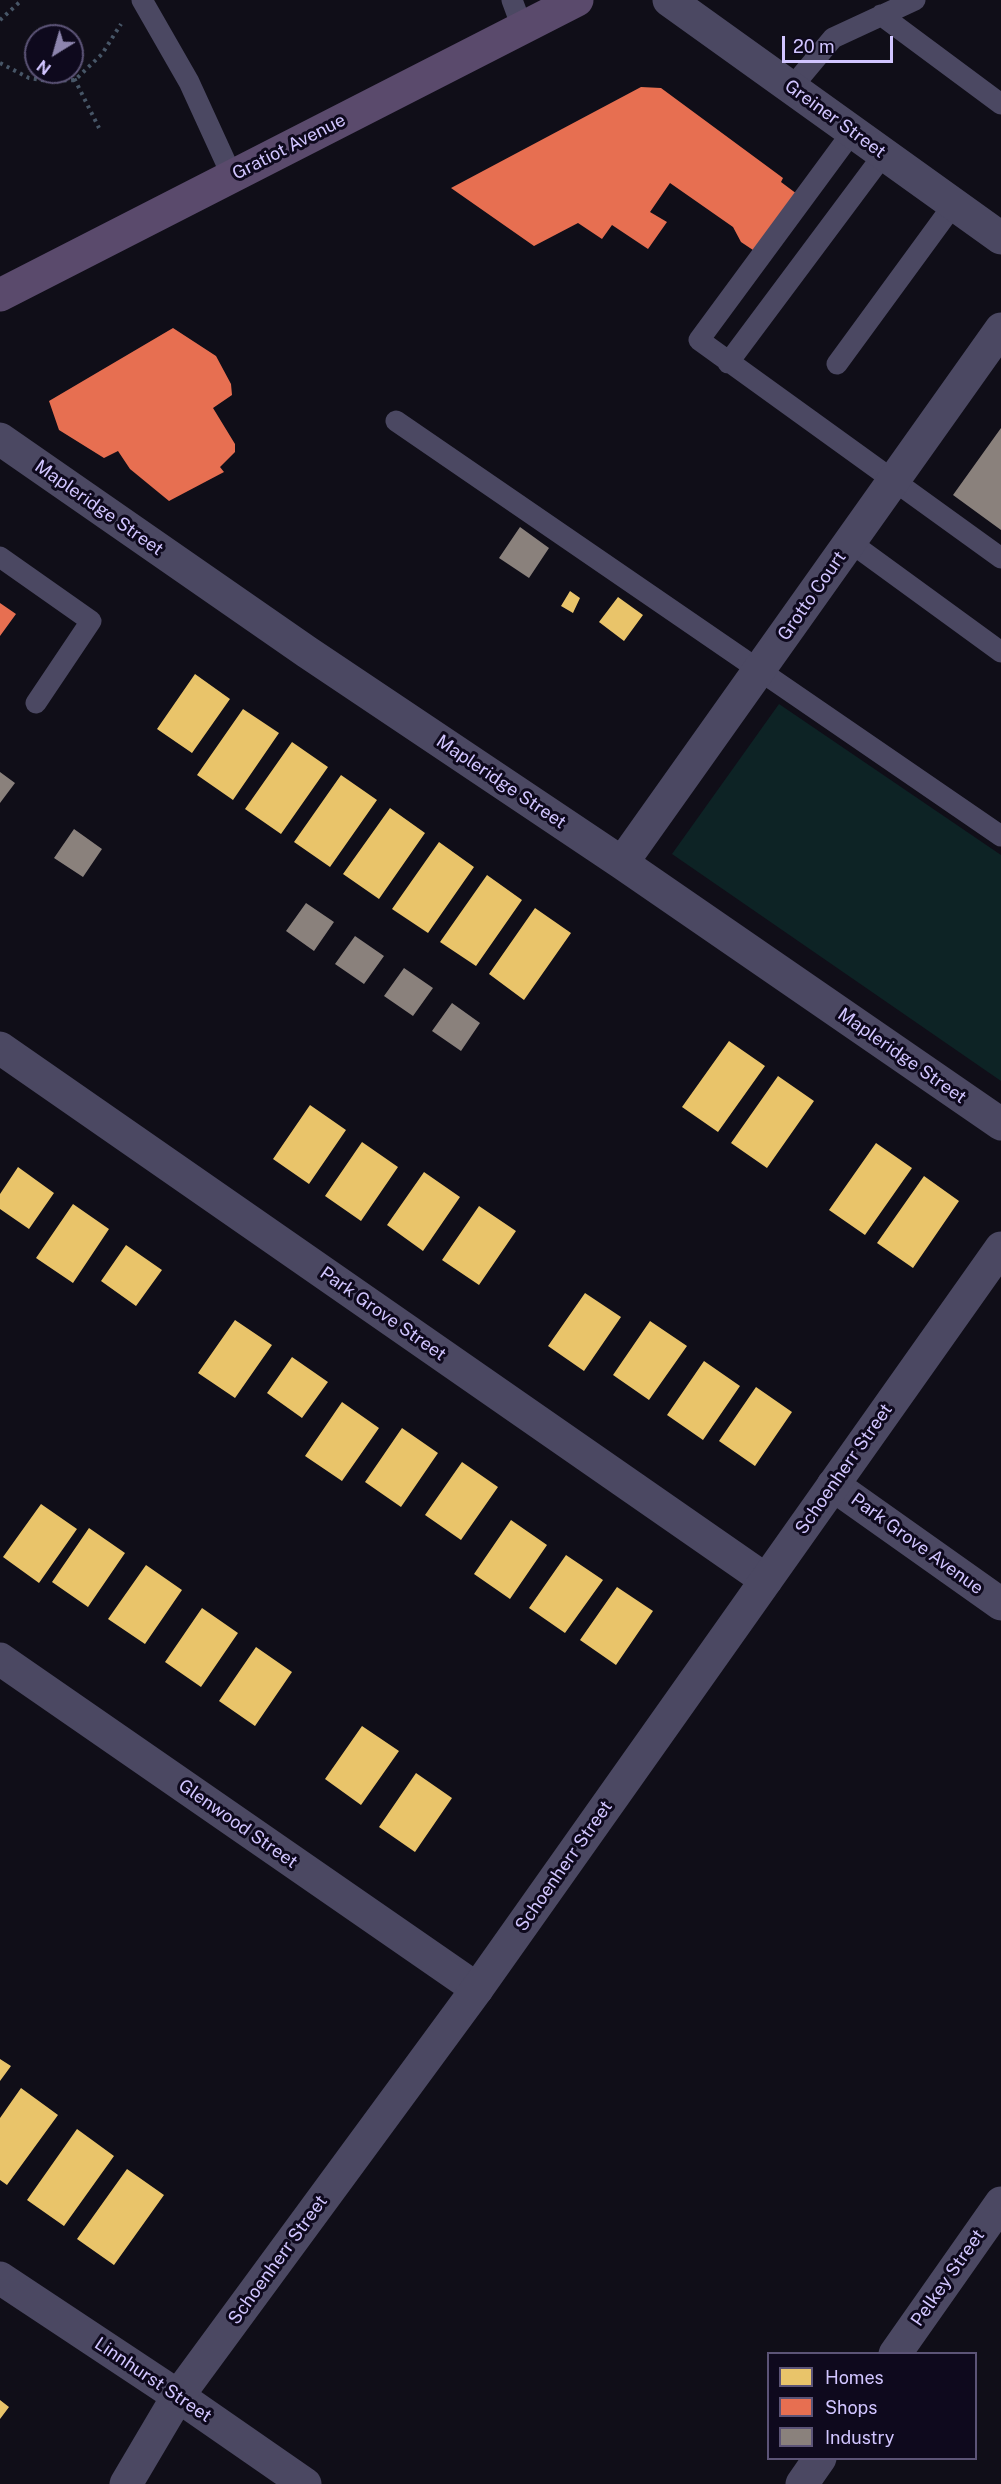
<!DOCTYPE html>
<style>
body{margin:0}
#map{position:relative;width:1001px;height:2484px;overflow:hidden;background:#100e18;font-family:"Public Sans",sans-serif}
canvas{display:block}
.legend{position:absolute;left:767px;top:2352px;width:210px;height:108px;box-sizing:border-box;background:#0e091d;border:2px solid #5c5477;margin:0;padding:8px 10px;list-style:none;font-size:18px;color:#d1c5ff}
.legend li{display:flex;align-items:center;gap:12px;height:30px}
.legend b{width:30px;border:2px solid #5c5477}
.north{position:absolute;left:24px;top:24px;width:60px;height:60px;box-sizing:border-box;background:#0e091d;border:2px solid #5c5477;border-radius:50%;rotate:217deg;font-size:16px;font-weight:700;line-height:24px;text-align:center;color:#d1c5ff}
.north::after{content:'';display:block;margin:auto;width:21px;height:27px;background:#8d85ae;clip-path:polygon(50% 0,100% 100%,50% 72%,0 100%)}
.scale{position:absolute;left:782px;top:36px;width:111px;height:27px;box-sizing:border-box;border:3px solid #d1c5ff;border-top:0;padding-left:8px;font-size:18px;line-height:21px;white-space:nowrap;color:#d1c5ff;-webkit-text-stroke:4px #0e091d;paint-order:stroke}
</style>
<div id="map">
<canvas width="1001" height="2484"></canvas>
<ul class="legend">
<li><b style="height:16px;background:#e9c46a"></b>Homes</li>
<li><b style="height:16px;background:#e76f51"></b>Shops</li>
<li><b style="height:16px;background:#8a817c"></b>Industry</li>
</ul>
<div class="north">N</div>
<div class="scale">20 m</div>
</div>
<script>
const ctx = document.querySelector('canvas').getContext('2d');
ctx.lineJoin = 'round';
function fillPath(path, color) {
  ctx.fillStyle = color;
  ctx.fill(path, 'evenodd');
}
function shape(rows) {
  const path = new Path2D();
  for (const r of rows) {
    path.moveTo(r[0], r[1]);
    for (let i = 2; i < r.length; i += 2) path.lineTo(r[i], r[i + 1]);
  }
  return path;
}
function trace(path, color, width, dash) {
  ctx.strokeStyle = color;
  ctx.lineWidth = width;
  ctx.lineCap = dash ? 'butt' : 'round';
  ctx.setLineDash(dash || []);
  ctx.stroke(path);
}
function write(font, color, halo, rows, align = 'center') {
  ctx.font = font + ' "Public Sans",sans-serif';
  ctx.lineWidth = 6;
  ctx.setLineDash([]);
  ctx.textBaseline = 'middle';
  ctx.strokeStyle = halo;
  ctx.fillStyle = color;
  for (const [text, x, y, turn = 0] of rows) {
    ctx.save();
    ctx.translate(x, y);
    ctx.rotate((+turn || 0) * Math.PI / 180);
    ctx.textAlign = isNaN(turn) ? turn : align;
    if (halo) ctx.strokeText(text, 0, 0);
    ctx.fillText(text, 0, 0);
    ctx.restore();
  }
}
const green = shape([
 [779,704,1001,855,1001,1081,672,854]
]);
const homes = shape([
 [570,591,580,598,573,613,561,606],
 [618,597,643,615,624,641,599,622],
 [195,674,230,699,192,753,157,729],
 [243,709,279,733,233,800,197,775],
 [292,742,328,767,281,834,245,809],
 [341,775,377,800,330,867,294,842],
 [390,808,425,833,379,899,343,874],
 [439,842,474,867,428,933,392,909],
 [487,875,522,900,476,966,440,942],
 [535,908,571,933,524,1000,489,974],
 [729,1041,765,1066,718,1132,682,1107],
 [778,1076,814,1101,767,1168,731,1143],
 [310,1105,346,1130,309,1184,273,1159],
 [362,1142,398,1167,361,1221,325,1196],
 [876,1143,912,1168,865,1235,829,1210],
 [18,1167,54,1193,29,1229,0,1209,0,1194],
 [424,1172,460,1197,423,1251,387,1225],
 [924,1176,959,1201,913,1268,877,1243],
 [73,1204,109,1229,73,1283,36,1258],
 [479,1206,516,1231,479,1285,442,1260],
 [126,1245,162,1270,136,1306,101,1281],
 [585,1293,621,1317,584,1371,548,1346],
 [235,1320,272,1345,235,1398,198,1373],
 [650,1321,687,1346,649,1400,613,1375],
 [292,1357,328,1382,302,1418,267,1393],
 [704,1361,740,1386,703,1440,667,1415],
 [756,1387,792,1412,755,1466,719,1441],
 [342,1402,379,1428,342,1481,305,1456],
 [402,1428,438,1453,401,1507,365,1482],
 [462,1462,498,1487,461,1540,425,1515],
 [41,1504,77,1529,39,1583,3,1557],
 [511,1520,547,1545,510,1599,474,1574],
 [89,1528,125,1553,88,1607,52,1582],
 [566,1555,603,1580,565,1633,529,1608],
 [146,1565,182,1590,145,1644,108,1619],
 [617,1587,653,1611,616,1665,580,1640],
 [202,1608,238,1633,201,1687,165,1662],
 [256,1647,292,1672,255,1726,219,1701],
 [362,1726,399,1751,361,1805,325,1779],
 [416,1773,452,1798,415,1852,379,1827],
 [0,2059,11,2066,0,2081],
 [21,2088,58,2115,7,2185,0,2180,0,2118],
 [77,2129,114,2156,64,2226,27,2200],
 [127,2169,164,2195,114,2265,77,2239],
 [0,2400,9,2407,0,2419]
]);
const shops = shape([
 [641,87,661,88,783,178,781,182,797,194,756,252,741,242,733,227,670,183,650,212,667,222,648,249,612,225,602,239,578,223,534,246,451,188],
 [173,328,216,356,231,384,232,395,213,408,235,444,235,452,220,467,224,472,169,501,130,469,118,451,104,458,59,430,49,401],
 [0,603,16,614,0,636]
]);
const industry = shape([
 [1001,428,1001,530,953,495],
 [520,527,549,548,529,578,499,558],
 [0,772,15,783,0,803],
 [74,829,102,849,83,877,54,858],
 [306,903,334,922,314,951,286,931],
 [355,936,384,956,364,984,335,964],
 [404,968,433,988,413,1016,384,996],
 [452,1003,480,1023,461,1051,432,1031]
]);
const path = shape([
 [0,20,22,0],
 [51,35,52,36],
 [0,63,29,78,48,81,75,80,102,54,121,24],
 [71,72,99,128]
]);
const service = shape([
 [142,0,189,82,232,176],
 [512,0,522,27],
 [881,15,1001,104],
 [792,87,833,38,915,0],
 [853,131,699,340,1001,558],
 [728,363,884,154],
 [837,364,954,204],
 [396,421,1001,836],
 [850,542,1001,652],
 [0,557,91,621,36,703]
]);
const minor = shape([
 [669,0,1001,238],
 [0,439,307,652,622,863,1001,1124],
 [622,863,1001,329],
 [0,1048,766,1580],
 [833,1485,1001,1604],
 [0,1659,477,1989],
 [0,2278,178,2396,305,2484],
 [895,2354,1001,2203],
 [802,2484,820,2458]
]);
const tertiary = shape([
 [126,2484,178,2396,477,1989,1001,1248]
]);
const primary = shape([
 [0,295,577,0]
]);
const streetNames = [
 ["Greiner Street",835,119,36],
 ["Gratiot Avenue",289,147,-27],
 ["Mapleridge Street",99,508,35],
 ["Grotto Court",812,596,-55],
 ["Mapleridge Street",501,782,34],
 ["Mapleridge Street",902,1056,35],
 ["Park Grove Street",383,1314,35],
 ["Schoenherr Street",844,1469,-55],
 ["Park Grove Avenue",917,1544,36],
 ["Glenwood Street",238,1824,35],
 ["Schoenherr Street",564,1866,-55],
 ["Schoenherr Street",278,2260,-54],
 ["Pelkey Street",948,2278,-55],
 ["Linnhurst Street",153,2380,34]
];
fillPath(green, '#0d2325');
fillPath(homes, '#e9c46a');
fillPath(shops, '#e76f51');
fillPath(industry, '#8a817c');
trace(path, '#475667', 4, [3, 4.5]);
trace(service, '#4b4862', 21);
trace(minor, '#4b4862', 33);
trace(tertiary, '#4b4862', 33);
trace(primary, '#5a4a6c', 33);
write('18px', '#d1c5ff', '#0e091d', streetNames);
</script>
